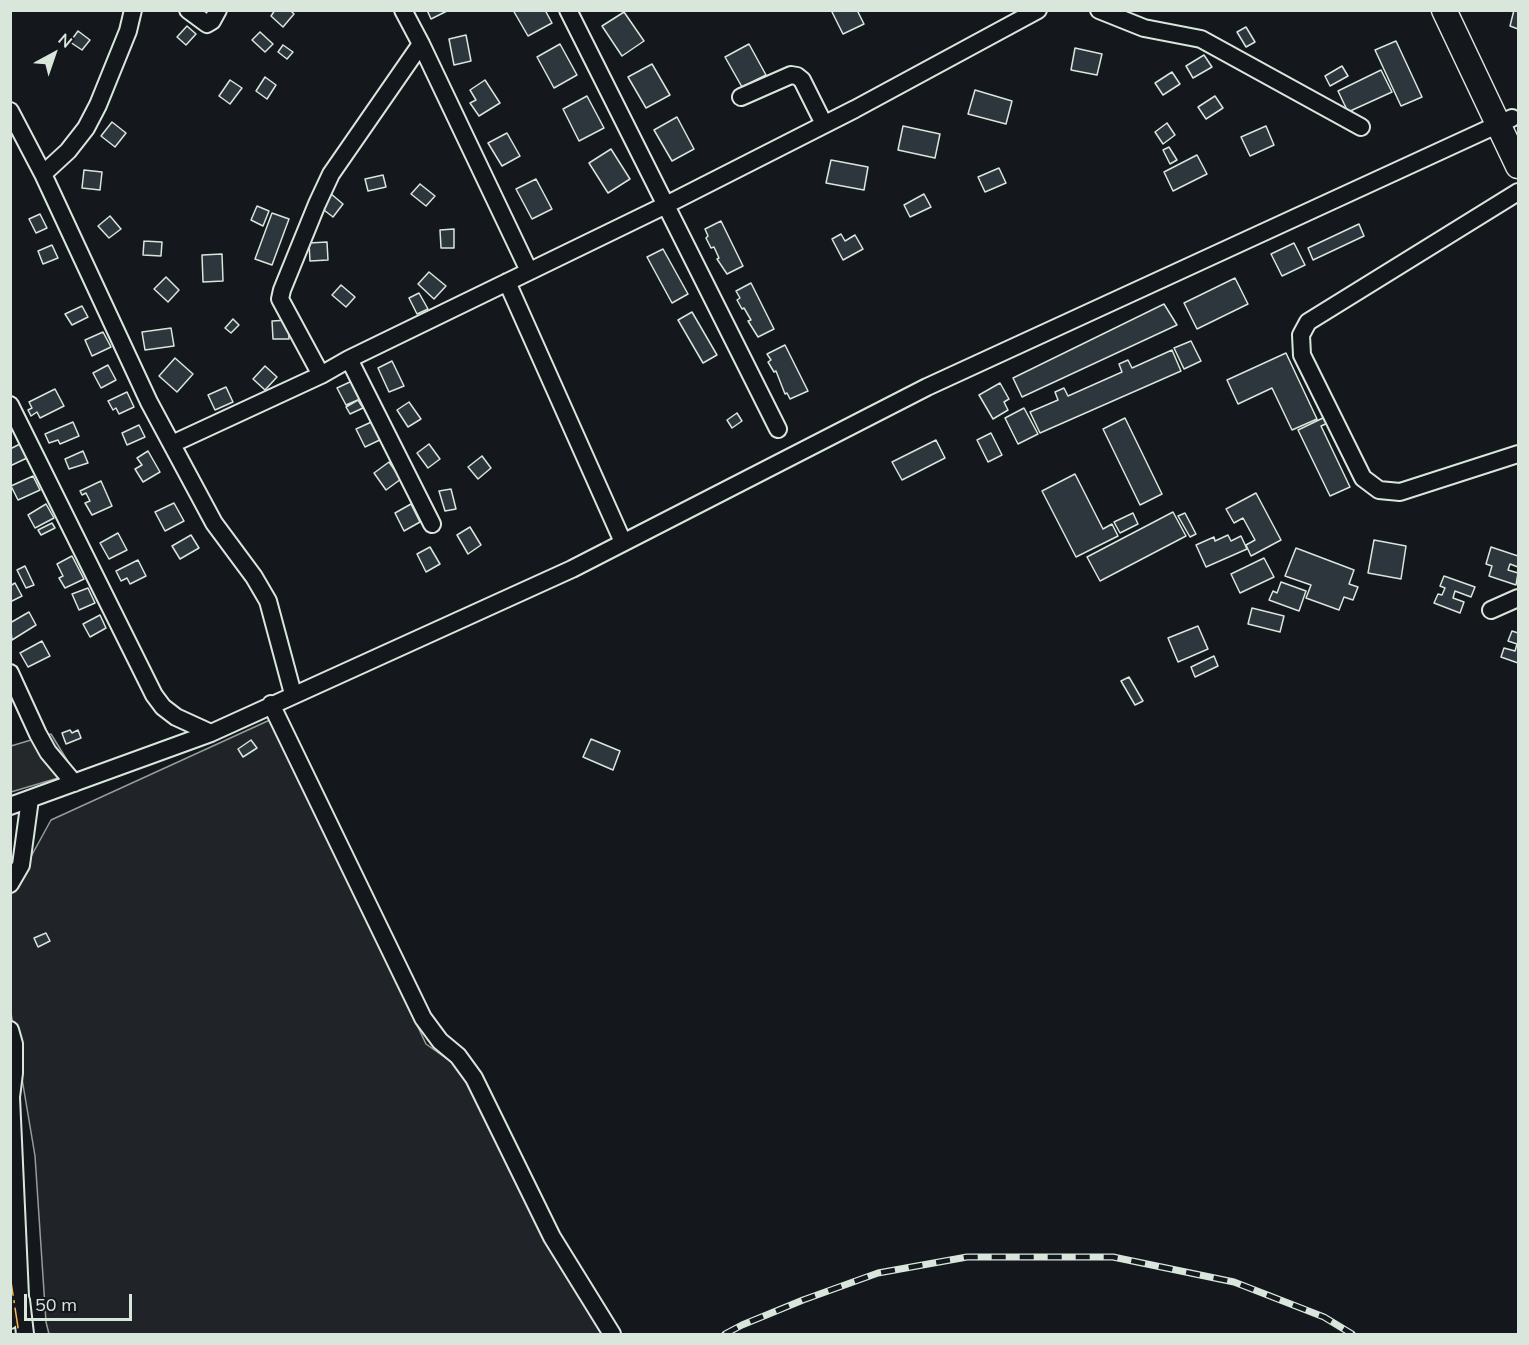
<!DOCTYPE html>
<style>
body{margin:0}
#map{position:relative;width:1529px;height:1345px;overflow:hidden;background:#14181c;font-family:Mulish,sans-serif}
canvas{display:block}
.frame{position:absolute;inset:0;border:12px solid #d8e6dc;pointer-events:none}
.north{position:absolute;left:24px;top:24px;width:60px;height:60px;-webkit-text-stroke:4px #14181c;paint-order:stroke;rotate:40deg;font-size:16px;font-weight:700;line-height:24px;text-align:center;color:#d8e6dc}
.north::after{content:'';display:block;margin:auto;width:21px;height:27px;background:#d8e6dc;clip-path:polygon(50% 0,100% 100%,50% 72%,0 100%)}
.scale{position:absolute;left:24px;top:1294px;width:108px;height:27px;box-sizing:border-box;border:3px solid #d8e6dc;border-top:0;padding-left:8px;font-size:18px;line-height:21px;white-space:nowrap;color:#d8e6dc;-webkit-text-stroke:4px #14181c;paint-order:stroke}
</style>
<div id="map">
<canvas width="1529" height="1345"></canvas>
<div class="frame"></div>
<div class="north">N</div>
<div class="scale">50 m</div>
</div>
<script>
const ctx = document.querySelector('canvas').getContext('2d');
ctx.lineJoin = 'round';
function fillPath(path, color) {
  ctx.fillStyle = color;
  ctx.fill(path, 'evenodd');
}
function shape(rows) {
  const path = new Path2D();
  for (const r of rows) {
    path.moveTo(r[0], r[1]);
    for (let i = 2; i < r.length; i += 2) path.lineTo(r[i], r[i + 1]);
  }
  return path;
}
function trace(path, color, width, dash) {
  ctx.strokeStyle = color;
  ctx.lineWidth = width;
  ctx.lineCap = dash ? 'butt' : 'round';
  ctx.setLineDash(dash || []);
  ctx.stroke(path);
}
const green = shape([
 [272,719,426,1044,464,1071,608,1334,49,1334,46,1322,35,1156,11,1013,10,895,51,820,272,719]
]);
const parking = shape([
 [51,734,75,773,11,792,11,746,51,734]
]);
const building = shape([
 [275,10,290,10,294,14,283,27,271,16,275,10],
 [427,10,449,10,431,19,427,10],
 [513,10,545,10,552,23,528,36,513,10],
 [831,10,857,10,864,24,843,34,831,10],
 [1514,10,1518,10,1518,29,1510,26,1514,10],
 [624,12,644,41,622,56,602,26,624,12],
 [187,26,196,34,186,45,177,37,187,26],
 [1246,27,1255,42,1246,47,1237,32,1246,27],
 [78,31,90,40,82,50,70,42,78,31],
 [260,32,273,44,265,52,252,40,260,32],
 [466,35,471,61,454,65,449,39,466,35],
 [1396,41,1422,97,1401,106,1375,50,1396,41],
 [560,44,577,75,554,88,537,57,560,44],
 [749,44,766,75,742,87,725,57,749,44],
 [283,45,293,52,287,59,278,52,283,45],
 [1075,48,1102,54,1097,75,1071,70,1075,48],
 [1204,55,1212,67,1193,78,1186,66,1204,55],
 [652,64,670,95,646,108,628,77,652,64],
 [1342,66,1348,76,1330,86,1325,76,1342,66],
 [1381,70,1392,92,1348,112,1338,91,1381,70],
 [1172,72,1180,84,1163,95,1155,83,1172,72],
 [265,77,276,85,267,99,256,91,265,77],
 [230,80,242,88,230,104,219,96,230,80],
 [485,80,500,103,479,116,470,103,476,100,470,90,485,80],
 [975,90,1012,101,1006,124,968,114,975,90],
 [587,96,604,128,579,141,563,109,587,96],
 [1215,96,1223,108,1206,119,1198,107,1215,96],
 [677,117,694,149,672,161,654,130,677,117],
 [112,122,126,133,115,147,101,136,112,122],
 [1167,123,1175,135,1163,144,1155,132,1167,123],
 [903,126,940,134,935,158,898,150,903,126],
 [1266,126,1274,145,1250,156,1241,137,1266,126],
 [507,133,520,156,502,166,488,143,507,133],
 [1169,147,1177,160,1170,164,1163,150,1169,147],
 [611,149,630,179,608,193,589,163,611,149],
 [1197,155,1207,174,1173,191,1164,172,1197,155],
 [831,160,868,167,864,190,826,183,831,160],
 [999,168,1006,183,985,192,978,177,999,168],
 [84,170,102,172,100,190,82,188,84,170],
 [383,175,386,187,368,191,365,179,383,175],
 [536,179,552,209,532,219,516,189,536,179],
 [420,184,435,196,426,206,411,194,420,184],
 [330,193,343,204,333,217,320,207,330,193],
 [924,194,931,207,910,217,904,205,924,194],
 [257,206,269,211,263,226,251,220,257,206],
 [272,213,289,219,272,265,255,259,272,213],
 [40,214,47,228,36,233,29,219,40,214],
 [110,216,121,229,109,238,98,226,110,216],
 [721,221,743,266,727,274,717,259,719,258,714,247,711,248,706,238,708,236,705,229,721,221],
 [1359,224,1364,236,1313,260,1308,248,1359,224],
 [454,229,454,248,441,248,440,230,454,229],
 [841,234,845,241,855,235,863,249,843,260,832,239,841,234],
 [144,241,162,242,161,256,143,255,144,241],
 [327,242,328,260,310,261,309,243,327,242],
 [1294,243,1305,265,1282,276,1271,254,1294,243],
 [52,245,58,258,43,264,38,251,52,245],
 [663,249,688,294,672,303,647,257,663,249],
 [222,254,223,281,203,282,202,255,222,254],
 [429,272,446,286,434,299,418,284,429,272],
 [166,277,179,290,168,302,154,289,166,277],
 [1235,278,1248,304,1197,329,1184,303,1235,278],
 [751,283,774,329,758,337,748,321,751,320,744,308,742,309,737,300,740,298,736,291,751,283],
 [341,285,355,297,346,307,332,295,341,285],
 [419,293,428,309,417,314,409,298,419,293],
 [1164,304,1177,325,1022,397,1013,378,1164,304],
 [82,306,88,317,72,325,65,314,82,306],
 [692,312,717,355,703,363,678,320,692,312],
 [233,319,239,325,231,333,225,328,233,319],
 [288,320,289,339,273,339,272,321,288,320],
 [171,328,174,346,145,350,142,332,171,328],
 [103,332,111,347,92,356,85,340,103,332],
 [1191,341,1201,361,1184,369,1174,348,1191,341],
 [785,345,808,391,790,399,787,393,785,394,776,371,774,372,768,362,771,360,767,354,785,345],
 [1172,350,1181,371,1040,433,1030,412,1058,400,1055,392,1064,388,1068,396,1122,372,1119,364,1128,360,1132,368,1172,350],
 [1286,353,1317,419,1292,430,1272,388,1238,404,1227,380,1286,353],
 [175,358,193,374,177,392,159,376,175,358],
 [392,361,404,386,389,392,378,368,392,361],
 [108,365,116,380,101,388,93,373,108,365],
 [265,366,277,377,265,390,253,379,265,366],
 [352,381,360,399,346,405,337,388,352,381],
 [1000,383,1009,399,1004,402,1008,410,993,419,979,395,1000,383],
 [226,387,233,402,215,410,208,395,226,387],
 [55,389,64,406,40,418,37,412,31,416,28,410,32,408,29,402,55,389],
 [127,392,134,407,119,414,116,408,113,410,108,401,127,392],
 [358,400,363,408,350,414,346,407,358,400],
 [409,402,421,419,408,427,397,410,409,402],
 [1024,408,1038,434,1018,444,1005,418,1024,408],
 [737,413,742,421,732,428,727,420,737,413],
 [1325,417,1328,423,1321,426,1350,487,1330,496,1298,430,1325,417],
 [1125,418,1162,494,1140,505,1103,429,1125,418],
 [378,419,386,437,365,447,356,429,378,419],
 [73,422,79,436,60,444,58,440,49,443,45,434,73,422],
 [139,425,145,437,127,445,122,433,139,425],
 [991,433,1002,455,988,462,977,440,991,433],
 [936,440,945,458,902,480,892,462,936,440],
 [20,444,27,458,10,466,10,449,20,444],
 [429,444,440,459,428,468,417,453,429,444],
 [83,451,88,463,69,469,65,459,83,451],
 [148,451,160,472,143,482,135,469,142,465,137,458,148,451],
 [482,456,491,468,478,479,468,467,482,456],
 [389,462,401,479,386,490,374,473,389,462],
 [1075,474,1103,529,1112,524,1118,536,1076,557,1042,491,1075,474],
 [33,476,40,490,18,500,11,486,33,476],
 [101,481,112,506,92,515,85,503,90,501,86,493,82,495,80,491,101,481],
 [451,489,456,509,445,511,439,491,451,489],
 [1256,493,1281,540,1251,556,1246,545,1255,540,1243,518,1234,523,1226,509,1256,493],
 [174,503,184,521,165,531,155,512,174,503],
 [46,504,54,518,35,528,28,515,46,504],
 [411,504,420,522,404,531,395,513,411,504],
 [1173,512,1186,536,1100,581,1087,557,1173,512],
 [1133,513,1138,524,1120,533,1114,522,1133,513],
 [1185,513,1196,534,1190,537,1178,516,1185,513],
 [52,523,55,528,41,535,38,530,52,523],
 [470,527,481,545,468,554,457,535,470,527],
 [118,533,127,550,109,559,100,543,118,533],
 [191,535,199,548,180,559,172,546,191,535],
 [1228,535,1231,541,1241,536,1247,549,1206,567,1196,545,1214,537,1215,541,1228,535],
 [1374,540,1406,546,1401,579,1368,573,1374,540],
 [430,547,440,564,426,572,417,554,430,547],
 [1491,547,1518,556,1518,567,1510,564,1508,570,1518,573,1516,585,1489,576,1492,566,1486,564,1491,547],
 [1296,548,1354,570,1349,584,1358,587,1353,600,1344,597,1339,610,1306,598,1311,585,1285,576,1296,548],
 [72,556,84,579,65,588,59,578,63,576,57,564,72,556],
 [1264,558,1274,577,1240,593,1231,574,1264,558],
 [138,560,146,576,130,584,127,578,121,581,116,571,138,560],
 [25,566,34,585,26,588,17,570,25,566],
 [1444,576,1475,587,1471,597,1455,591,1453,598,1464,602,1460,613,1434,603,1438,594,1442,595,1445,588,1440,586,1444,576],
 [1281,582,1306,591,1299,611,1269,600,1273,591,1277,593,1281,582],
 [15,583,22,596,10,602,10,586,15,583],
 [88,588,95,603,79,610,72,594,88,588],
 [1252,608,1284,616,1280,632,1248,624,1252,608],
 [29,612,36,625,12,640,10,623,29,612],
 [100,615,106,628,90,637,83,624,100,615],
 [1198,626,1208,649,1178,662,1168,638,1198,626],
 [1512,631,1518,633,1518,663,1501,657,1504,648,1515,651,1517,644,1508,641,1512,631],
 [42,641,50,656,28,667,20,653,42,641],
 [1214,656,1218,666,1195,677,1191,667,1214,656],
 [1129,677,1143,701,1135,705,1121,681,1129,677],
 [70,730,72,733,78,730,81,738,66,744,62,733,70,730],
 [591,739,620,751,613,770,583,757,591,739],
 [251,740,257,748,243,757,238,749,251,740],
 [46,933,50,941,38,947,34,938,46,933]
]);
const minor = shape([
 [188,10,207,24,212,21,218,10],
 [403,10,421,44,529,271],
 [568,10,778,429],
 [1099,10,1144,28,1201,39,1361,127],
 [741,97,791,75,797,76,802,80,824,124],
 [10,111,43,174,149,402,214,523,254,577,268,601,293,694],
 [43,174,68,151,86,128,98,105,128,31,133,10],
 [1518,192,1308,322,1301,335,1302,355,1363,478,1379,490,1400,492,1518,454],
 [507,282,623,542],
 [349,359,432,524],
 [321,375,280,299,282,290,317,204,331,174,421,44],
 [10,405,154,695,163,707,176,717,211,733],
 [172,444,321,375,349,359,666,205,855,109,1038,10],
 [1491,610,1518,598],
 [10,673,38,734,48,752,74,783],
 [271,704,423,1018,440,1041,458,1056,474,1078,552,1237,612,1334],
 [10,806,211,733,572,569,927,387,1512,118],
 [10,884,21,865,30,799],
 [10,1030,14,1044,14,1073,11,1097,20,1296,10,1320],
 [21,1300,25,1334]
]);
const highway = shape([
 [1444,10,1518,166]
]);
const rail = shape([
 [725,1334,742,1325,803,1300,878,1273,967,1257,1113,1257,1234,1282,1324,1317,1352,1334]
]);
const power = shape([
 [10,1275,19,1334]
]);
fillPath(green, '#202428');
trace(green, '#939e99', 1.5);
fillPath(parking, '#24282b');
trace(parking, '#939e99', 1.5);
fillPath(building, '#2c363c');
trace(building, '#d8e6dc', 1.5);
trace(minor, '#d8e6dc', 20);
trace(highway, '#d8e6dc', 27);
trace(minor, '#14181c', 16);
trace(highway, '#14181c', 24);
trace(rail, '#d8e6dc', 7);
trace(rail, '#14181c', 4.5, [14]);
trace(power, '#ffb74d', 1.5, [21, 4.5, 3, 4.5]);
</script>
